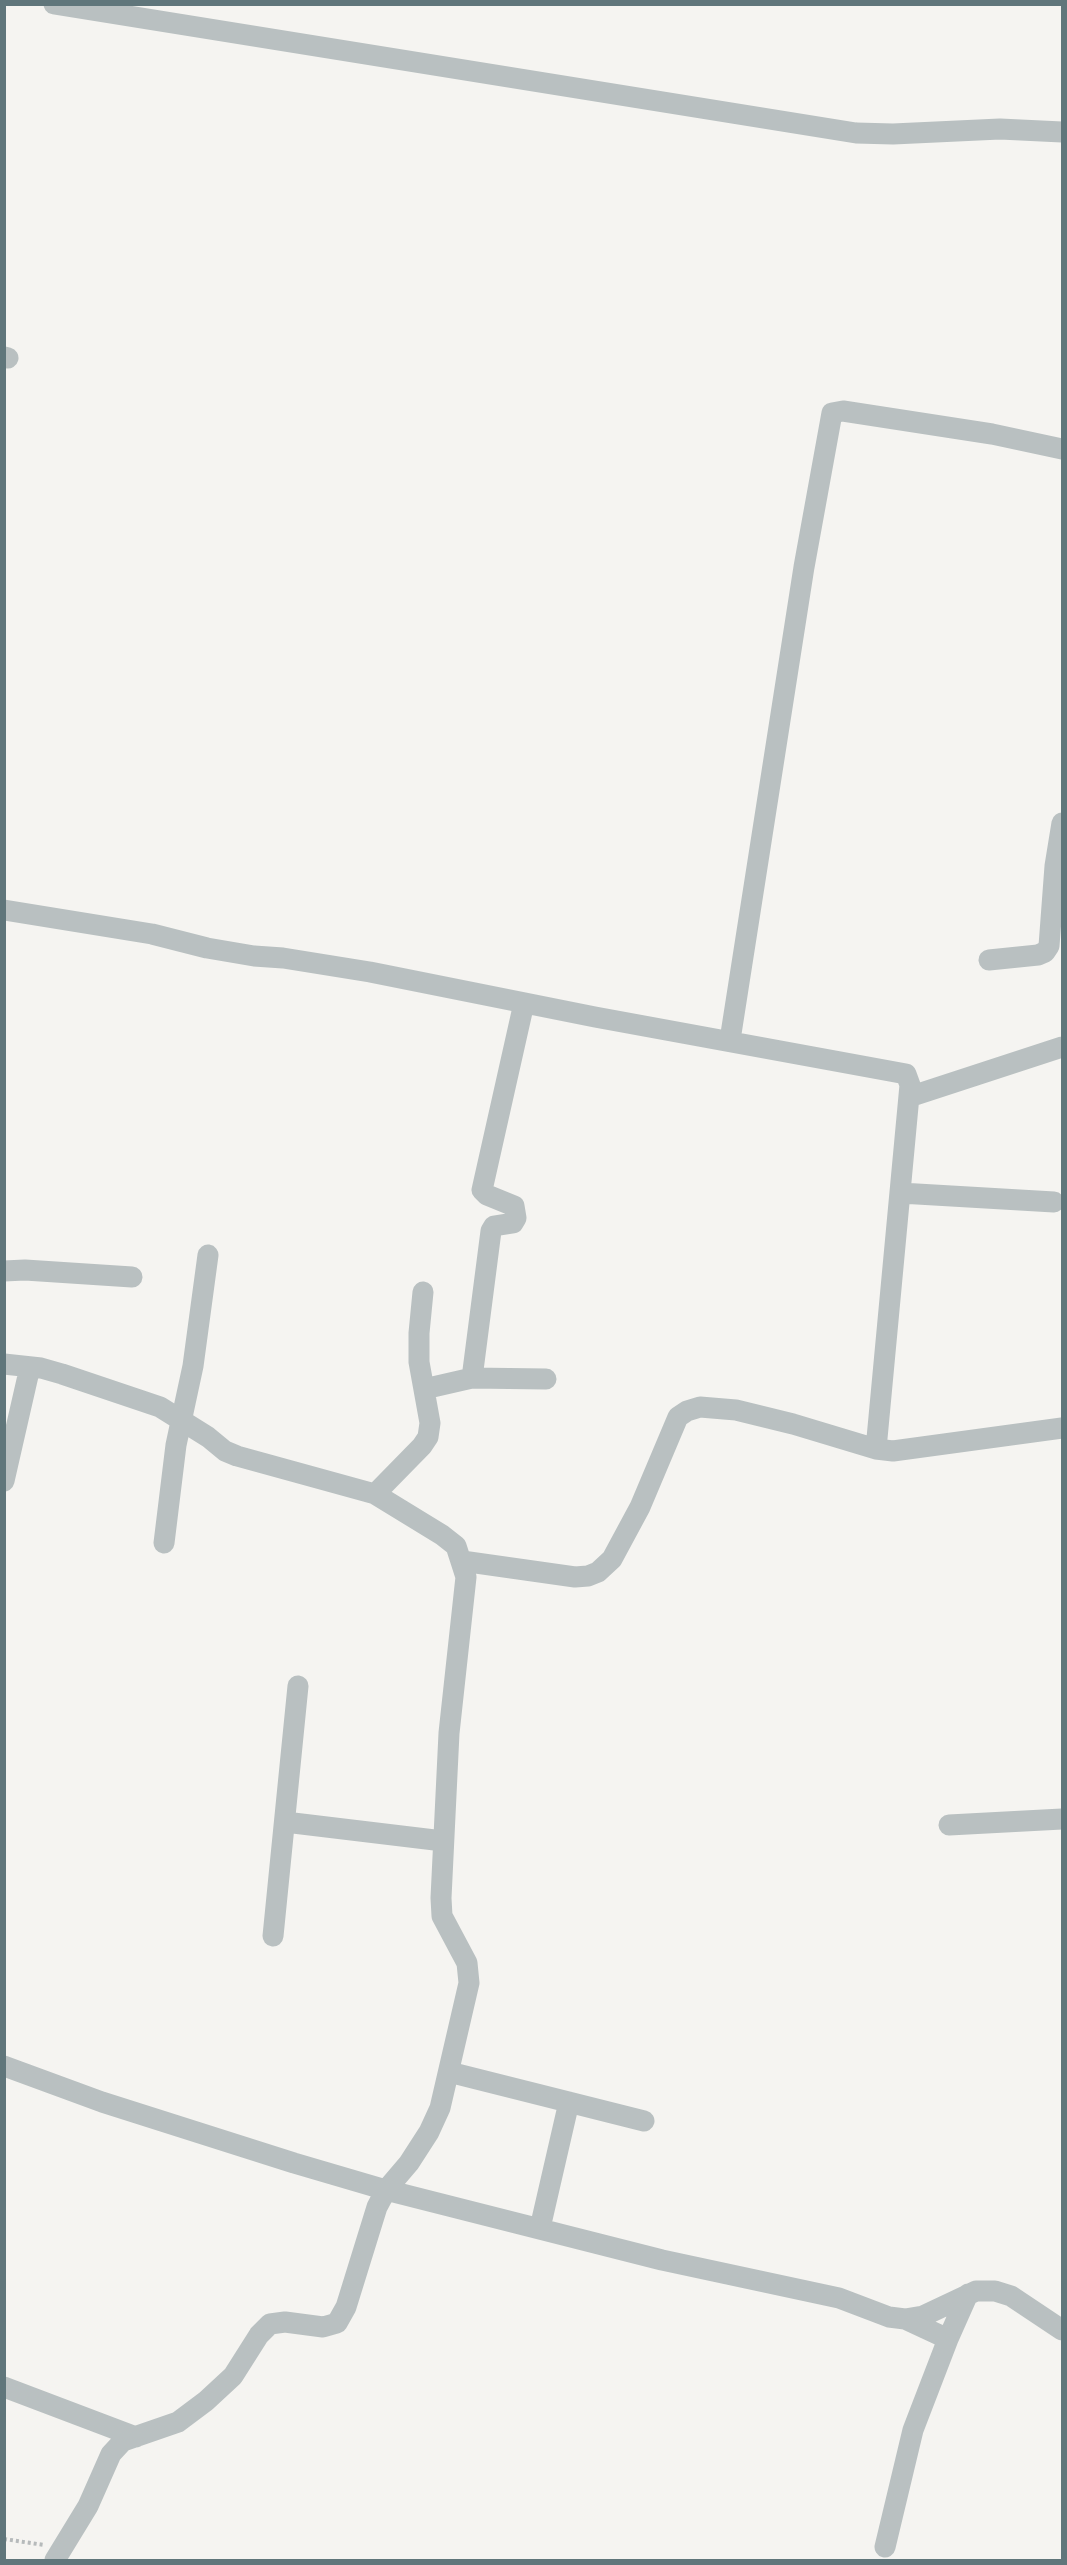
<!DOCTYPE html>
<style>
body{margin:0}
#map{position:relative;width:1067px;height:2565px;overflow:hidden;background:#f5f4f1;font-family:"Sofia Sans Condensed",sans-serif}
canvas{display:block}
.frame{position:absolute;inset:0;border:6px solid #60767b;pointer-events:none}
</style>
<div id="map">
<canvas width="1067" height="2565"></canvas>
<div class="frame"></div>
</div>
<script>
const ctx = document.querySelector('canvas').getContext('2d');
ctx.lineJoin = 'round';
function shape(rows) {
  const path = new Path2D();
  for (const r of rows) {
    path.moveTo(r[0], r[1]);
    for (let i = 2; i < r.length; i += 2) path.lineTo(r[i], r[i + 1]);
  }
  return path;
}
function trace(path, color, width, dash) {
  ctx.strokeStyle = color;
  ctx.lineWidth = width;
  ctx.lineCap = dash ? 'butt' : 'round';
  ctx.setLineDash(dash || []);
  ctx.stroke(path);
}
const path = shape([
 [4,2539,44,2545]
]);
const minor = shape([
 [54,4,856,133,893,134,1000,129,1062,132],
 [4,357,8,358],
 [4,910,152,934,207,948,254,956,283,958,370,972,595,1017,906,1074,910,1085,876,1449],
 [989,960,1038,955,1045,952,1049,946,1055,866,1062,823],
 [730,1040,804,567,832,413,843,411,992,434,1062,449],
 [909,1097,1062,1047],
 [900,1193,1054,1202],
 [4,1271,25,1270,132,1277],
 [4,1364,41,1368,62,1374,160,1407,208,1437,225,1451,237,1456,375,1494,442,1535,456,1546,466,1577,449,1733,441,1898,442,1916,467,1963,469,1983,440,2108,429,2132,409,2163,386,2190,377,2207,346,2307,337,2323,323,2327,285,2322,270,2324,259,2335,233,2376,206,2401,178,2422,123,2441,111,2454,88,2506,55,2560],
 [472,1378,491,1231,494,1226,513,1223,516,1218,514,1206,487,1195,482,1190,524,1003],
 [424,1389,472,1378,546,1379],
 [4,1481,30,1367],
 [375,1494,422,1446,428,1437,430,1423,419,1362,419,1333,423,1292],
 [164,1543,176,1445,193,1366,208,1255],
 [462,1561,575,1577,588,1576,598,1572,612,1559,640,1507,678,1417,687,1411,700,1407,736,1410,793,1424,876,1449,893,1451,1062,1428],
 [285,1822,443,1841],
 [949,1825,1062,1819],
 [273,1936,298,1686],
 [4,2066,102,2102,294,2163,386,2190,662,2260,839,2298,889,2317,905,2319,923,2316,976,2291,995,2291,1011,2296,1062,2330],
 [449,2072,644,2121],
 [540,2228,569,2102],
 [905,2319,948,2339,968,2294],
 [4,2387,136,2437],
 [885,2547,913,2430,948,2339]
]);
trace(path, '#b6babb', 4, [3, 3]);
trace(minor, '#b9c0c1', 21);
</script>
